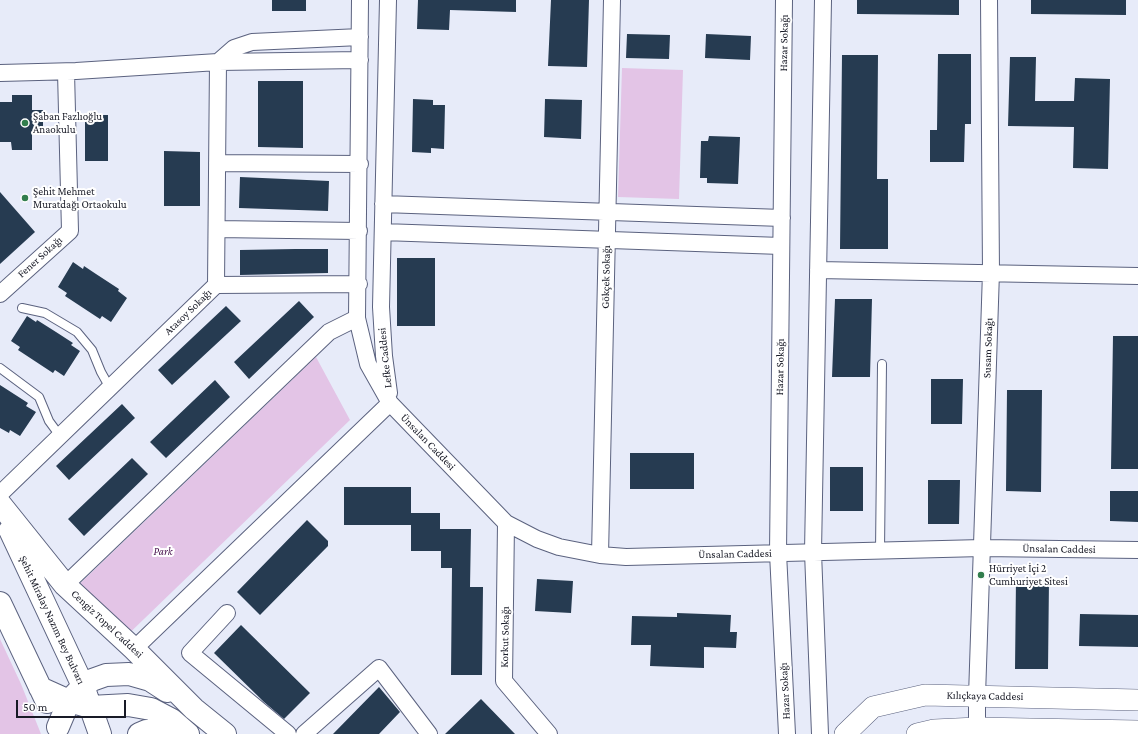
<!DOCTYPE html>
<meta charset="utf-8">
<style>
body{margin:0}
#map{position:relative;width:1138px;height:734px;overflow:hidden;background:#e7ebf9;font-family:"Crimson Pro",serif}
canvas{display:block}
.scale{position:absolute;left:16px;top:700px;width:110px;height:18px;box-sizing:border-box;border:2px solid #181a26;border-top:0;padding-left:5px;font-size:12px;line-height:14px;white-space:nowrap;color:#181a26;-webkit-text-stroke:3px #fff;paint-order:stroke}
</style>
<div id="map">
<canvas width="1138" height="734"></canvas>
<div class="scale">50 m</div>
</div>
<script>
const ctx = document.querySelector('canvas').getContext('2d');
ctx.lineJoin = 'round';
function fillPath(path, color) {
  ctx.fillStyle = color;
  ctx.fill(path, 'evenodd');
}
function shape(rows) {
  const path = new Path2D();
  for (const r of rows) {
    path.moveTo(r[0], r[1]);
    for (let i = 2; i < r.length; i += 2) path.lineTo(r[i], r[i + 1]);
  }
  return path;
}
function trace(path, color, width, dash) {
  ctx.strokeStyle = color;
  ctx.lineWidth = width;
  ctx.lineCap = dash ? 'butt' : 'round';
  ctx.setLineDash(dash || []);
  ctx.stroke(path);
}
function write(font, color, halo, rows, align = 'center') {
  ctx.font = font + ' "Crimson Pro",serif';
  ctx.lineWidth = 4;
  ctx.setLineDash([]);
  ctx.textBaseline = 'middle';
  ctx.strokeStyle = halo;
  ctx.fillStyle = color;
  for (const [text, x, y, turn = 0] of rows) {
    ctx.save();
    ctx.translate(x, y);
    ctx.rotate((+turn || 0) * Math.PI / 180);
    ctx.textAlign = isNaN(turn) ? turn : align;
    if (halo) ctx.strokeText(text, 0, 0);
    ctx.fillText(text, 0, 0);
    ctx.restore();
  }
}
const green = shape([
 [622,68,683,70,679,199,618,197],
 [316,357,350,420,115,647,67,596],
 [0,639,21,684,41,734,0,734]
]);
const building = shape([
 [272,0,306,0,306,11,272,11],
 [418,0,516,0,516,12,450,10,449,30,417,29],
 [551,0,589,0,587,67,548,66],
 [857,0,959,0,959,15,857,14],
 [1031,0,1126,0,1126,15,1031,14],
 [627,34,670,35,669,59,626,58],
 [706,34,751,36,750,60,705,58],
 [938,54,971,54,971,124,965,124,964,162,930,162,930,130,937,130],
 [842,55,878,55,877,179,888,179,888,249,840,249],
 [1010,57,1036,57,1035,101,1074,101,1075,78,1110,79,1108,169,1073,168,1074,127,1008,126],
 [258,81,303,81,303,148,258,147],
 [12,95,32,95,32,110,43,110,43,132,32,132,32,150,12,150,11,142,0,142,0,102,12,102],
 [413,99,433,100,433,105,445,105,444,149,431,148,431,153,412,152],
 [545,99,582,100,581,139,544,137],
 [85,115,108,115,108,161,85,161],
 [709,136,740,137,738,184,707,183,707,178,700,178,701,141,708,141],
 [164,151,200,152,200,206,164,206],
 [240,177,329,181,328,211,239,208],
 [0,192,35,232,0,264],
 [295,249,328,249,328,273,240,275,240,250],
 [397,258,435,258,435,326,397,326],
 [73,262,83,269,84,266,96,274,119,289,118,291,127,298,111,322,102,316,100,319,65,296,67,293,58,287],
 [835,299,872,299,870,377,832,377],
 [299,301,314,317,249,379,234,362],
 [226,306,241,321,172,385,158,370],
 [27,316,36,322,37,320,56,332,73,343,71,345,80,351,64,376,55,370,53,373,18,350,20,347,11,341],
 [1113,336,1138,336,1138,469,1111,469],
 [931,379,963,379,962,424,931,424],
 [215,380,230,397,166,458,150,442],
 [0,385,28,403,26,406,36,412,20,436,10,430,9,433,0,428],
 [1007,390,1042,390,1041,492,1006,491],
 [122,404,135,418,69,480,56,466],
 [630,453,694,453,694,489,630,489],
 [132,458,148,474,84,536,68,519],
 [830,467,863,467,863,511,830,511],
 [928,480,960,480,959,524,928,524],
 [344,487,411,487,411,513,440,513,440,529,471,529,470,587,483,587,482,675,451,675,452,568,441,568,441,551,411,551,411,525,344,525],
 [1110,491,1138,491,1138,522,1110,521],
 [307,520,328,541,328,546,260,615,237,592],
 [537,579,573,581,571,613,535,611],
 [1016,579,1049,580,1048,669,1015,669],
 [677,613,731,615,730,632,737,632,736,648,704,647,704,668,650,666,651,645,631,645,632,616,677,617],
 [1080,614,1138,615,1138,647,1079,646],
 [241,625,310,693,284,719,264,702,214,653],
 [379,687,400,712,379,734,333,734],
 [481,699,515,734,445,734]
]);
const service = shape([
 [22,308,45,313,77,332,92,350,101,372,110,388],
 [0,368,39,397,49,421,60,436],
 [880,551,882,364]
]);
const minor = shape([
 [360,0,357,318,368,364,390,403,506,523,537,539,559,547,600,555,626,557,982,548,1138,550],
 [388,0,381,307,384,356,389,393],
 [784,0,778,553,787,734],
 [0,73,76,71,218,62,360,60],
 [217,163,360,164],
 [383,204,782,218],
 [217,229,359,231],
 [383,232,781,246],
 [818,270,1138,276],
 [216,285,359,284],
 [0,294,70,231,66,72],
 [0,494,216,285,218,62,234,48,252,42,360,37],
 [506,523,504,681,549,734],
 [600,555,612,0],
 [65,585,329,332,357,318],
 [227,613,190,653,288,734],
 [134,649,390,403],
 [304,734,379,668,429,734],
 [820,734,813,552,823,0],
 [977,734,977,696,991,272,989,0]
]);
const tertiary = shape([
 [845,734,873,707,925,695,1138,700],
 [917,734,934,730,977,728,1138,731]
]);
const primary = shape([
 [0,504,65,585,134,649,194,709,225,734],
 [10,530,83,686,100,734],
 [0,603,47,702],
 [40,688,69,701,90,707,128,705,151,709,172,720,188,734],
 [58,727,69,701,83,686,92,680,106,675,129,674,150,680,167,691],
 [139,734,146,731,158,731,167,734]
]);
const markers = [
 [25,123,4,"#327e4d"],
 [25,198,4,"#327e4d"],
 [981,575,4,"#327e4d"]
];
const streetNames = [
 ["Hazar Sokağı",784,43,-89],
 ["Fener Sokağı",40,257,-42],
 ["Gökçek Sokağı",606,277,-89],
 ["Atasoy Sokağı",188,312,-44],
 ["Susam Sokağı",988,348,-88],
 ["Lefke Caddesi",385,358,-96],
 ["Hazar Sokağı",780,367,-89],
 ["Ünsalan Caddesi",428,442,46],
 ["Ünsalan Caddesi",1059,549,1],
 ["Ünsalan Caddesi",735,554,-1],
 ["Şehit Miralay Nazım Bey Bulvarı",52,620,65],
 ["Cengiz Topel Caddesi",107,624,43],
 ["Korkut Sokağı",505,637,-89],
 ["Hazar Sokağı",785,691,-93],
 ["Kılıçkaya Caddesi",985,696,1]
];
const poiNames = [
 ["Şaban Fazlıoğlu",33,117],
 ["Anaokulu",33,130],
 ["Şehit Mehmet",33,192],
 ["Muratdağı Ortaokulu",33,205],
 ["Hürriyet İçi 2",989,569],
 ["Cumhuriyet Sitesi",989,582]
];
const parkNames = [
 ["Park",163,552]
];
fillPath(green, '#e3c4e6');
fillPath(building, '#263b51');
trace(service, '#5b627f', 10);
trace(minor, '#5b627f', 18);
trace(tertiary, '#5b627f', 22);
trace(primary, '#5b627f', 24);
trace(service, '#fff', 8);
trace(minor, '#fff', 16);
trace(tertiary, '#fff', 21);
trace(primary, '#fff', 22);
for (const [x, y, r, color] of markers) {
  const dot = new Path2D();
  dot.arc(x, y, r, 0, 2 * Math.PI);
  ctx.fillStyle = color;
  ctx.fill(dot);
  trace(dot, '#fff', 1.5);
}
write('11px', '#181a26', '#fff', streetNames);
write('11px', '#181a26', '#fff', poiNames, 'left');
write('italic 11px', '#46104c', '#fff', parkNames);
</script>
